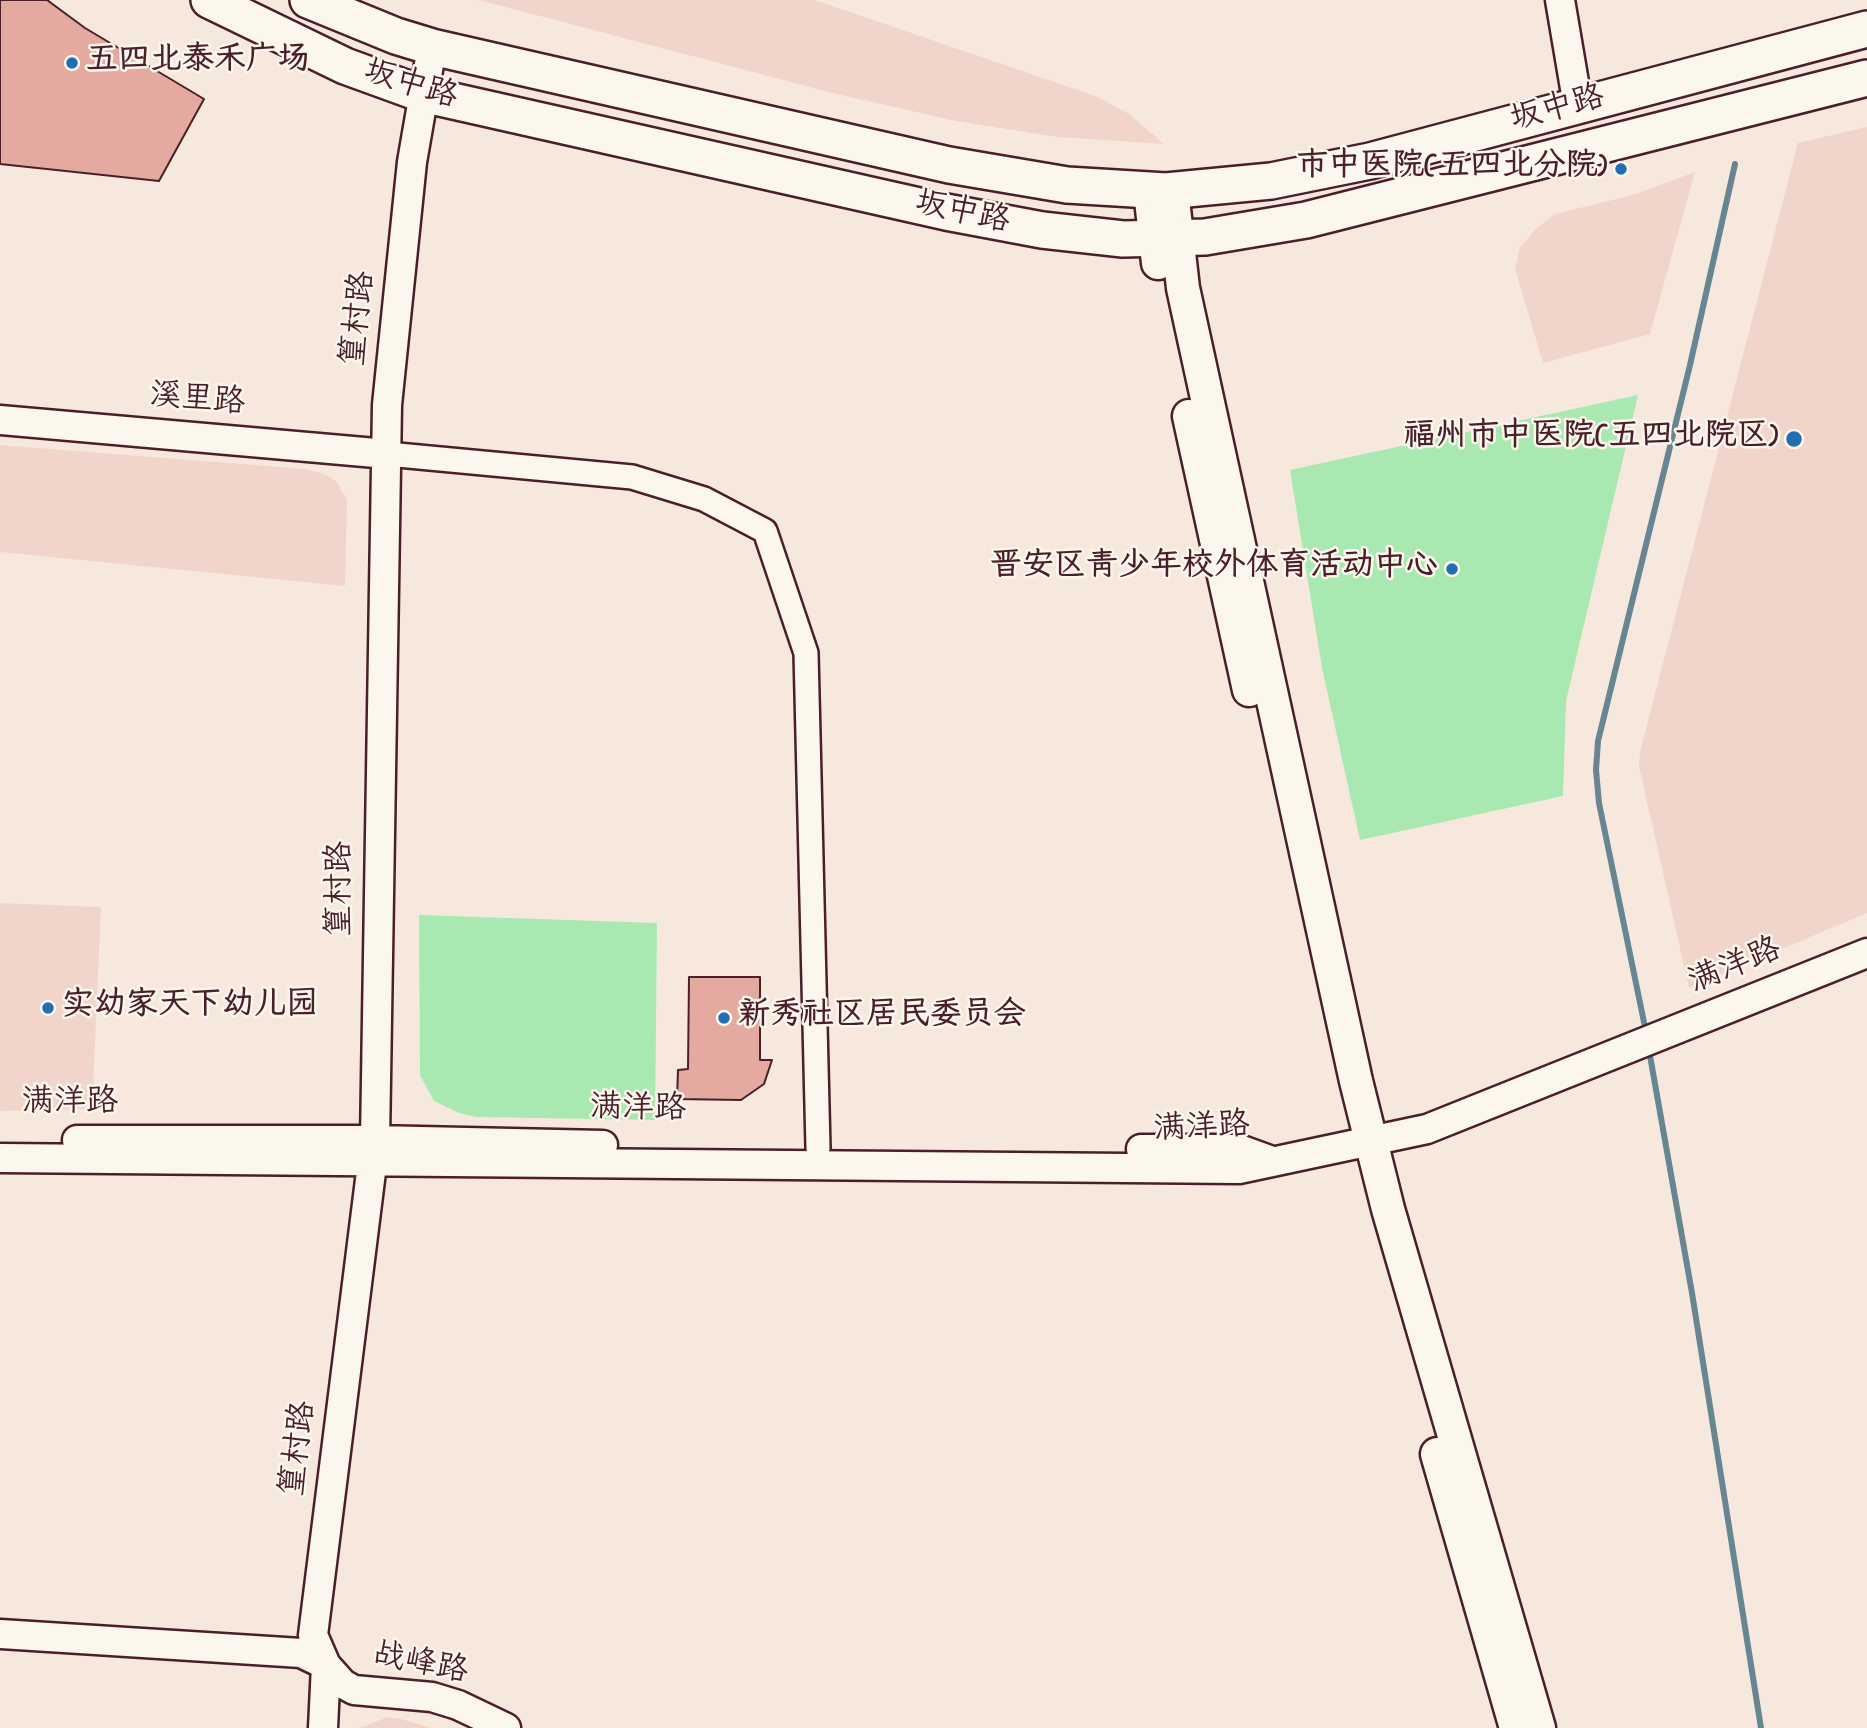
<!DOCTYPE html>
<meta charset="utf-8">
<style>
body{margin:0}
canvas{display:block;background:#f6e8dd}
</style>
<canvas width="1867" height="1728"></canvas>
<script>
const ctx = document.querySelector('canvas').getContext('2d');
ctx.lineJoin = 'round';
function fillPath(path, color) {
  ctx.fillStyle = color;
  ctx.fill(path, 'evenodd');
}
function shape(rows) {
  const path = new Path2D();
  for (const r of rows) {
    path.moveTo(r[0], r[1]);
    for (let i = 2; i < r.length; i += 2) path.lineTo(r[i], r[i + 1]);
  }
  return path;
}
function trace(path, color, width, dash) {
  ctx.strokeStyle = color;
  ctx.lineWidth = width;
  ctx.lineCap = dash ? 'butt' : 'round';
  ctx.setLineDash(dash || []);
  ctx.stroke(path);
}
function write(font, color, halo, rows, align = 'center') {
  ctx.font = font + ' "Indie Flower","LXGW WenKai TC",sans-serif';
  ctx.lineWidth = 5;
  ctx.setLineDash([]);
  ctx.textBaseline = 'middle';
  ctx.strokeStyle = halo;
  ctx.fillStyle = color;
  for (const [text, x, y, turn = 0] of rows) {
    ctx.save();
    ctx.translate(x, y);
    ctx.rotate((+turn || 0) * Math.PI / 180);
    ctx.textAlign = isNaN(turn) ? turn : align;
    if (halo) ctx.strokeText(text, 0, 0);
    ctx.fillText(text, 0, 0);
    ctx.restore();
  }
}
const built = shape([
 [479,0,815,0,1098,97,1129,114,1164,144,1057,137,956,121,833,93],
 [1867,127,1867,913,1689,988,1639,766,1640,752,1798,143],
 [1695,172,1650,334,1543,363,1515,269,1520,247,1537,228,1555,214,1633,195],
 [0,445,305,469,324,474,336,481,347,500,345,586,0,552],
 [0,903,101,907,92,1109,0,1111],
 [388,1717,401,1719,431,1728,359,1728]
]);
const green = shape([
 [1638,395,1566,701,1563,796,1360,840,1322,668,1290,470],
 [419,915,657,923,655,1120,477,1117,459,1113,434,1101,420,1075]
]);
const stream = shape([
 [1646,1032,1599,803,1596,770,1598,741,1690,365,1735,164],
 [1649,1050,1692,1293,1761,1728]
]);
const building = shape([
 [0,0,47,0,85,28,204,99,159,181,0,164,0,0],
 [689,977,760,977,760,1060,772,1060,764,1084,741,1100,677,1099,678,1070,688,1069,689,977]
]);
const minor = shape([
 [387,454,632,477,704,499,765,531,806,653,818,1148]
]);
const tertiary = shape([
 [1560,0,1578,106],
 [0,420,387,454],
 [77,1140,375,1140,603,1145],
 [1141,1149,1239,1149,1272,1161],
 [0,1158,1239,1169,1427,1129,1867,953],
 [0,1634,301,1653,326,1665,343,1684,354,1690,432,1697,458,1705,506,1728],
 [323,1728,326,1665,313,1635,375,1140,387,405,412,162,432,47]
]);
const secondary = shape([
 [1150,191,1158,263],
 [1172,191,1183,288,1356,1081,1388,1209,1539,1728],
 [1189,416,1249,690],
 [1437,1454,1516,1728]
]);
const primary = shape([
 [209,0,345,66,422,94,946,212,1042,230,1123,239,1205,237,1306,220,1867,78],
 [308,0,396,36,432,47,949,165,1067,185,1166,191,1271,181,1370,161,1867,29]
]);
const markers = [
 [72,63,7,"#1f6fb2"],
 [1621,169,7,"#1f6fb2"],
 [1794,439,9,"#1f6fb2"],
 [1452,569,7,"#1f6fb2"],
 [48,1008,7,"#1f6fb2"],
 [724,1018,7,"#1f6fb2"]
];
const poiNames = [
 ["五四北泰禾广场",86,63],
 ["市中医院(五四北分院)",1607,169,"right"],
 ["福州市中医院(五四北院区)",1778,439,"right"],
 ["晋安区青少年校外体育活动中心",1438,569,"right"],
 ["实幼家天下幼儿园",62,1008],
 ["新秀社区居民委员会",738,1018]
];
const streetNames = [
 ["坂中路",410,87,17],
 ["坂中路",1558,111,-15],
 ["坂中路",962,215,12],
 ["篁村路",361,319,-84],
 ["溪里路",197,402,5],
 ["篁村路",343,889,-90],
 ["满洋路",1736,968,-22],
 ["满洋路",70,1105],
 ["满洋路",638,1111,1],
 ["满洋路",1202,1130,-3],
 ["篁村路",301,1449,-83],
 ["战峰路",420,1666,11]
];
fillPath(built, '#f1d5ca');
fillPath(green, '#a9e9b1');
trace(stream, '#678593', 6);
fillPath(building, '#e4aa9f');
trace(building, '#4a1f2b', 2);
trace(minor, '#4a1f2b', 28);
trace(tertiary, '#4a1f2b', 33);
trace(secondary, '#4a1f2b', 37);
trace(primary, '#4a1f2b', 40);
trace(minor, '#fbf7ec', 23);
trace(tertiary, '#fbf7ec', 28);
trace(secondary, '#fbf7ec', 32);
trace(primary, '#fbf7ec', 35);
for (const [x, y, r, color] of markers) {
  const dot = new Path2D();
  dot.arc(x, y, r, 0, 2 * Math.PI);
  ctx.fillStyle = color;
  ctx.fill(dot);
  trace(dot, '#fbf7ec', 2.5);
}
write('bold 32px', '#4a1f2b', '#fbf7ec', poiNames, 'left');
write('32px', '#4a1f2b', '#fbf7ec', streetNames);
</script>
